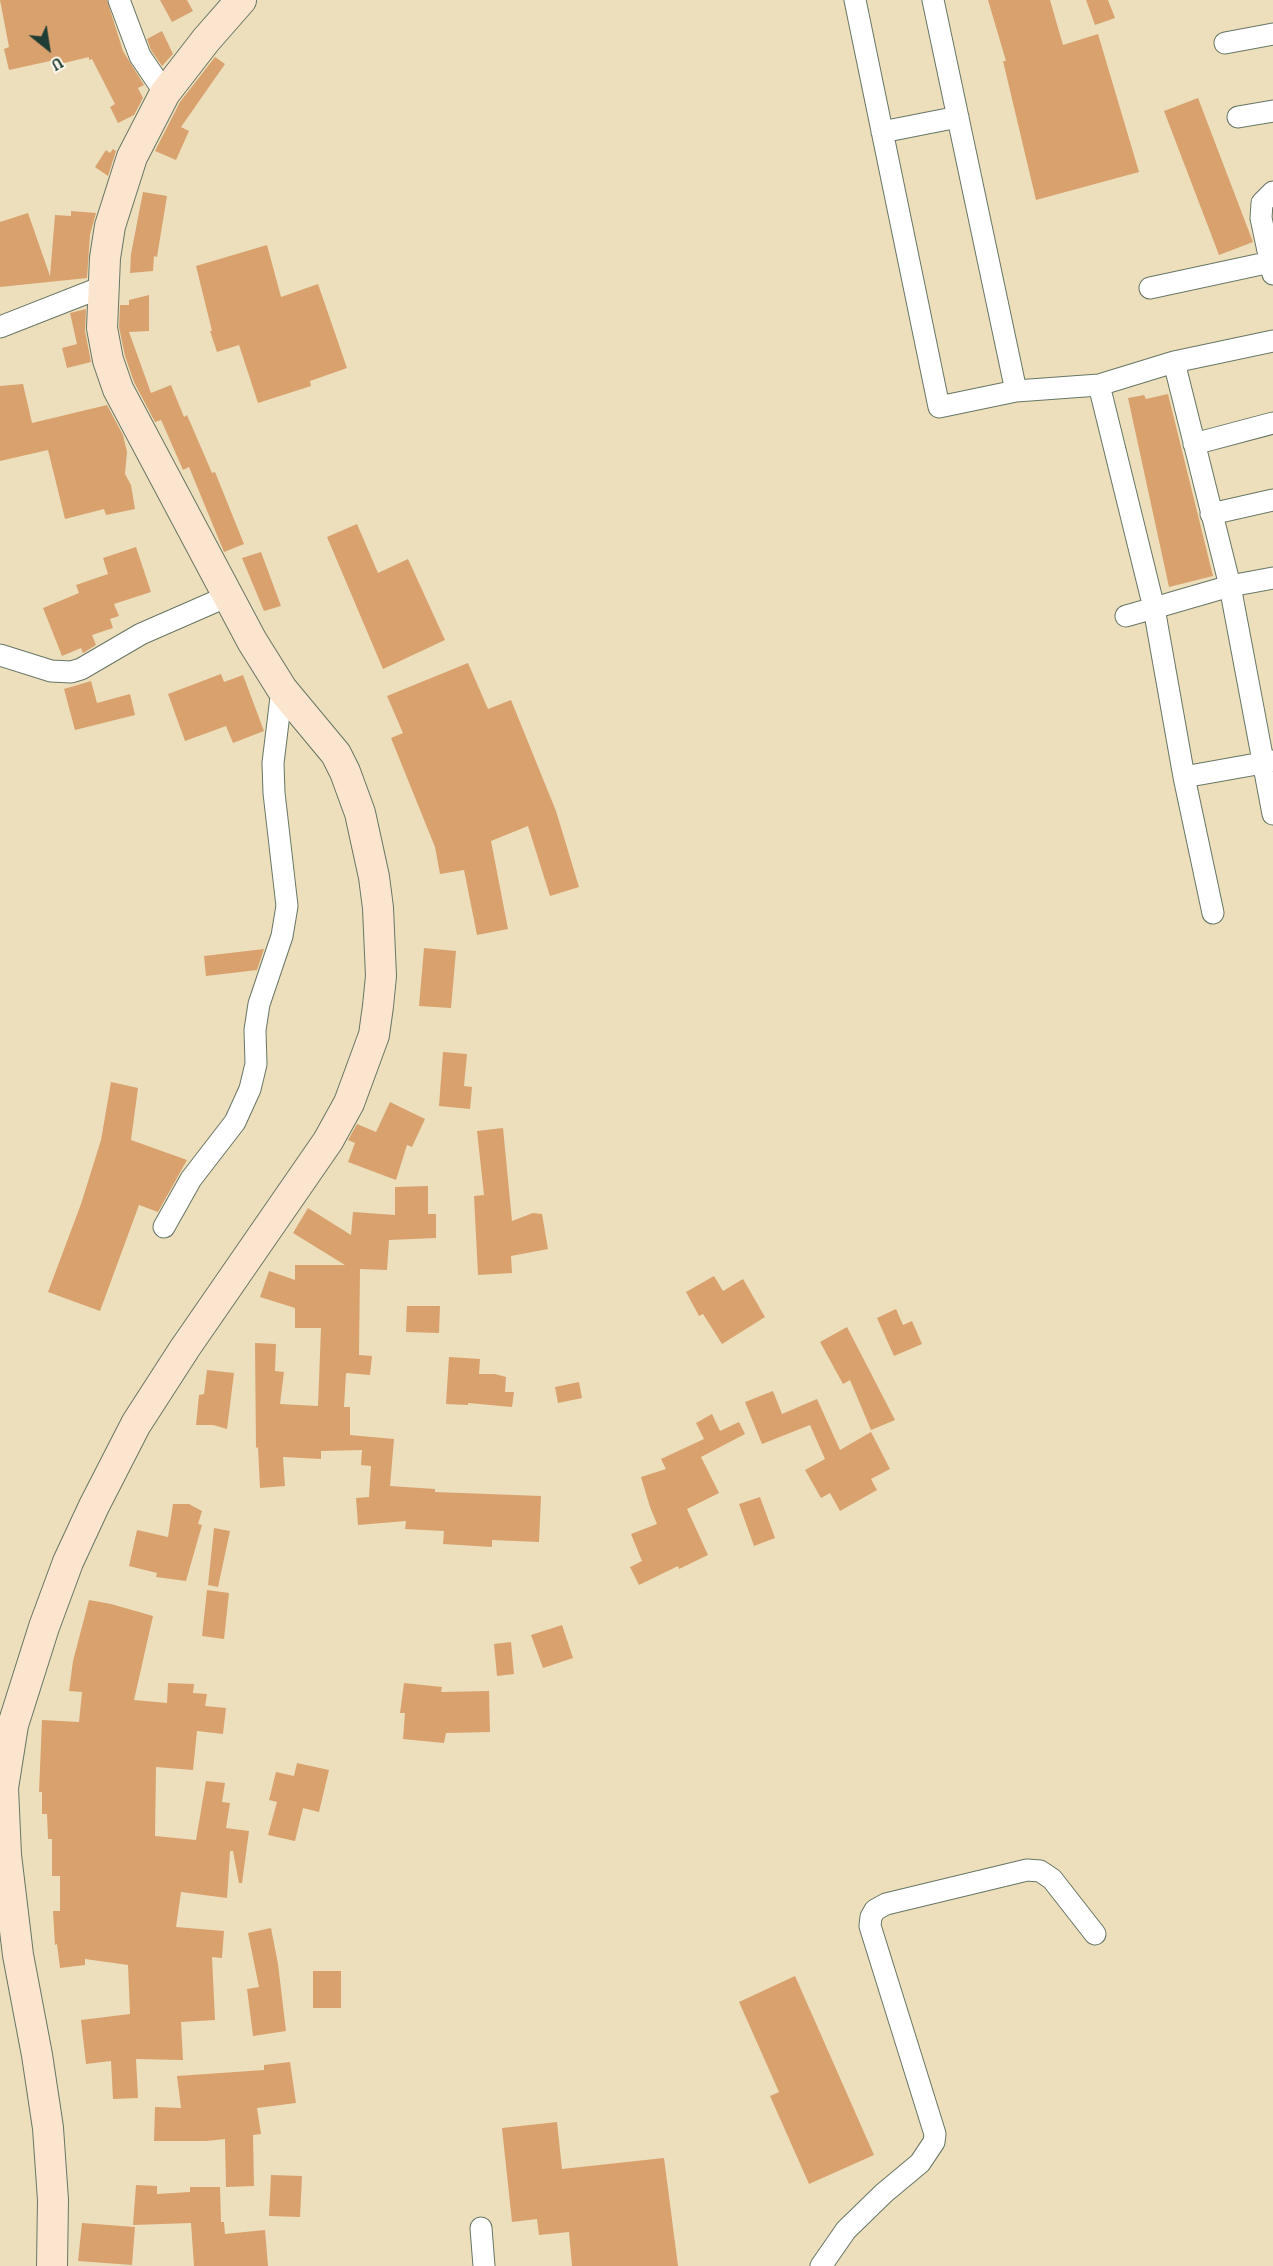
<!DOCTYPE html>
<style>
body{margin:0}
#map{position:relative;width:1273px;height:2266px;overflow:hidden;background:#eddfbc;font-family:Alegreya,serif}
canvas{display:block}
.north{position:absolute;left:18px;top:18px;width:60px;height:60px;-webkit-text-stroke:4px #fbf7ec;paint-order:stroke;rotate:150deg;font-size:16px;font-weight:700;line-height:24px;text-align:center;color:#1f3d34}
.north::after{content:'';display:block;margin:auto;width:21px;height:27px;background:#1f3d34;clip-path:polygon(50% 0,100% 100%,50% 72%,0 100%)}
</style>
<div id="map">
<canvas width="1273" height="2266"></canvas>
<div class="north">U</div>
</div>
<script>
const ctx = document.querySelector('canvas').getContext('2d');
ctx.lineJoin = 'round';
function fillPath(path, color) {
  ctx.fillStyle = color;
  ctx.fill(path, 'evenodd');
}
function shape(rows) {
  const path = new Path2D();
  for (const r of rows) {
    path.moveTo(r[0], r[1]);
    for (let i = 2; i < r.length; i += 2) path.lineTo(r[i], r[i + 1]);
  }
  return path;
}
function trace(path, color, width, dash) {
  ctx.strokeStyle = color;
  ctx.lineWidth = width;
  ctx.lineCap = dash ? 'butt' : 'round';
  ctx.setLineDash(dash || []);
  ctx.stroke(path);
}
const building = shape([
 [0,0,107,0,123,51,144,85,138,88,143,98,134,115,118,123,110,107,115,104,92,59,89,60,89,57,60,64,59,59,9,70,4,49,9,47],
 [160,0,187,0,193,11,172,22],
 [988,0,1050,0,1063,45,1098,34,1139,172,1036,200,1003,61,1006,61],
 [1086,0,1108,0,1115,18,1095,25],
 [162,31,173,54,162,66,151,50,147,39],
 [215,57,225,64,181,127,189,131,176,160,155,151,180,102],
 [1198,98,1253,242,1219,255,1164,111],
 [113,149,116,151,108,176,95,167,106,150,110,153],
 [143,192,167,196,157,257,154,256,153,271,130,273,131,254],
 [71,211,96,213,90,235,87,278,0,287,0,222,28,213,50,276,55,215,71,216],
 [267,245,281,297,318,284,347,368,310,381,311,386,258,403,239,345,217,352,210,331,212,331,196,266],
 [149,295,149,331,129,332,151,393,171,385,184,417,187,415,212,473,215,472,244,544,224,552,189,467,183,470,162,422,161,420,155,422,134,382,125,356,119,327,120,305,129,305,129,300],
 [86,309,85,331,91,362,67,368,62,348,77,344,70,313],
 [23,384,32,423,107,405,123,435,127,452,125,474,131,485,135,509,106,515,104,509,65,519,48,450,0,461,0,386],
 [1168,394,1213,576,1169,587,1128,398,1144,395,1146,399],
 [357,524,378,573,408,559,445,640,383,669,327,537],
 [136,547,151,592,114,604,119,616,110,619,113,628,92,635,96,645,83,653,81,648,62,656,43,608,79,593,76,585,108,574,103,558],
 [261,552,281,606,264,611,242,558],
 [468,663,488,709,511,700,556,811,579,887,550,896,528,826,491,841,508,929,477,935,464,870,440,874,435,847,391,738,403,733,387,696],
 [221,674,224,682,243,675,264,731,233,743,226,726,185,741,168,694],
 [91,681,97,703,130,694,135,715,75,730,64,689],
 [424,948,456,951,451,1008,419,1006],
 [264,949,257,970,206,976,204,956],
 [443,1052,467,1054,464,1086,472,1087,470,1109,439,1106],
 [111,1082,138,1088,131,1140,187,1160,158,1212,139,1205,100,1311,48,1292,81,1204,101,1140],
 [390,1102,425,1119,412,1147,407,1145,396,1180,348,1162,355,1143,348,1140,357,1124,376,1132],
 [503,1128,512,1221,533,1213,542,1214,548,1249,511,1256,512,1273,478,1275,474,1196,484,1195,477,1131],
 [428,1186,428,1214,436,1214,436,1238,389,1240,387,1270,360,1269,359,1355,372,1356,370,1375,346,1373,344,1407,350,1407,350,1435,394,1439,390,1486,435,1489,435,1492,541,1496,539,1542,492,1540,492,1547,443,1544,444,1531,405,1529,406,1521,358,1525,356,1498,369,1497,371,1466,361,1465,362,1450,321,1451,321,1459,283,1457,285,1486,260,1488,258,1447,256,1448,255,1343,276,1344,275,1371,284,1372,280,1404,318,1406,321,1328,295,1328,295,1308,260,1297,269,1271,295,1280,295,1265,345,1265,293,1233,308,1208,351,1235,353,1212,395,1215,395,1187],
 [714,1276,723,1291,743,1279,765,1317,722,1344,703,1314,699,1316,686,1292],
 [407,1306,440,1306,439,1333,406,1332],
 [896,1309,903,1325,912,1321,922,1344,894,1356,877,1318],
 [847,1327,895,1420,871,1430,850,1380,843,1384,820,1342],
 [449,1357,480,1359,479,1374,495,1374,506,1377,505,1392,514,1392,512,1407,468,1403,468,1405,446,1404],
 [207,1370,234,1373,227,1429,213,1425,196,1425,199,1395,204,1394],
 [579,1382,582,1398,558,1403,555,1387],
 [773,1391,782,1414,817,1399,840,1450,871,1432,890,1469,871,1479,877,1490,840,1511,830,1493,821,1498,805,1470,825,1459,810,1425,762,1444,745,1402],
 [712,1414,720,1431,739,1422,745,1434,701,1457,719,1493,687,1509,708,1555,679,1569,678,1566,639,1585,630,1567,642,1561,631,1534,657,1524,650,1507,641,1477,666,1469,661,1459,704,1439,696,1423],
 [760,1497,775,1538,754,1546,739,1504],
 [173,1504,189,1504,202,1511,198,1524,202,1525,186,1581,156,1577,157,1573,129,1566,137,1530,168,1537],
 [214,1528,230,1531,218,1587,208,1585],
 [207,1590,229,1593,224,1639,202,1636],
 [89,1600,111,1604,153,1616,134,1700,167,1703,168,1683,194,1684,193,1693,207,1694,205,1706,226,1708,223,1734,197,1731,193,1770,156,1767,155,1836,196,1840,206,1781,225,1783,222,1802,230,1803,226,1828,249,1831,242,1883,239,1883,233,1851,230,1851,227,1898,181,1892,176,1927,224,1931,222,1958,212,1957,215,2020,181,2022,183,2060,136,2059,138,2098,113,2099,111,2061,86,2064,81,2020,130,2014,128,1965,85,1959,85,1965,60,1968,57,1944,55,1945,53,1911,60,1911,60,1876,52,1876,52,1839,48,1839,47,1814,42,1814,42,1792,39,1792,42,1720,79,1722,82,1692,69,1691,73,1661],
 [562,1625,573,1658,543,1668,531,1635],
 [511,1642,514,1674,497,1676,494,1644],
 [404,1683,442,1687,441,1692,489,1691,490,1732,446,1733,444,1743,403,1739,405,1713,400,1713],
 [297,1763,329,1770,319,1812,303,1808,295,1841,268,1835,277,1802,269,1800,276,1772,294,1776],
 [271,1928,278,1964,286,2031,253,2036,247,1989,259,1987,248,1933],
 [313,1971,341,1971,341,2008,313,2008],
 [795,1976,874,2155,809,2184,770,2096,779,2092,739,2002],
 [290,2062,296,2103,257,2108,261,2134,253,2135,254,2186,226,2187,225,2139,206,2141,154,2141,155,2107,181,2108,177,2076,264,2070,264,2065],
 [557,2122,562,2169,664,2158,678,2266,572,2266,569,2232,539,2235,537,2219,512,2222,502,2128],
 [271,2175,302,2176,300,2217,269,2216],
 [136,2185,157,2186,157,2194,190,2192,190,2187,220,2187,221,2222,224,2222,225,2234,265,2230,268,2266,194,2266,191,2223,133,2225],
 [82,2223,135,2227,132,2265,78,2261]
]);
const street = shape([
 [119,0,140,56,165,93],
 [855,0,939,407,1016,391,1099,385],
 [933,0,1016,391],
 [1225,43,1273,34],
 [1238,117,1273,111],
 [882,132,958,117],
 [1273,192,1262,203,1261,218,1273,274],
 [1150,288,1271,262],
 [0,327,102,287],
 [1174,362,1230,586,1273,814],
 [1194,444,1273,423],
 [1211,514,1273,500],
 [1126,616,1154,608,1099,385,1174,362,1273,341],
 [0,655,51,671,71,672,81,669,141,634,228,596],
 [1184,777,1273,761],
 [1213,913,1184,777,1154,608,1230,586,1273,578],
 [164,1227,191,1179,235,1122,250,1089,256,1064,255,1030,259,1004,282,936,287,906,274,793,273,763,282,689],
 [481,2228,484,2266],
 [821,2266,846,2230,884,2193,920,2163,934,2142,935,2134,870,1926,871,1917,875,1910,886,1904,1027,1870,1040,1871,1052,1879,1095,1934]
]);
const secondary = shape([
 [52,2266,53,2200,48,2128,37,2055,18,1955,6,1855,3,1788,13,1725,44,1627,68,1562,94,1506,136,1424,185,1348,328,1141,349,1103,374,1035,378,1006,381,976,378,908,374,877,360,813,345,772,336,754,282,689,252,641,118,389,108,360,102,328,105,258,110,226,132,157,165,93,206,40,241,0]
]);
fillPath(building, '#d8a16e');
trace(street, '#677664', 23);
trace(secondary, '#677664', 32);
trace(street, '#fff', 21);
trace(secondary, '#fce5cf', 30);
</script>
